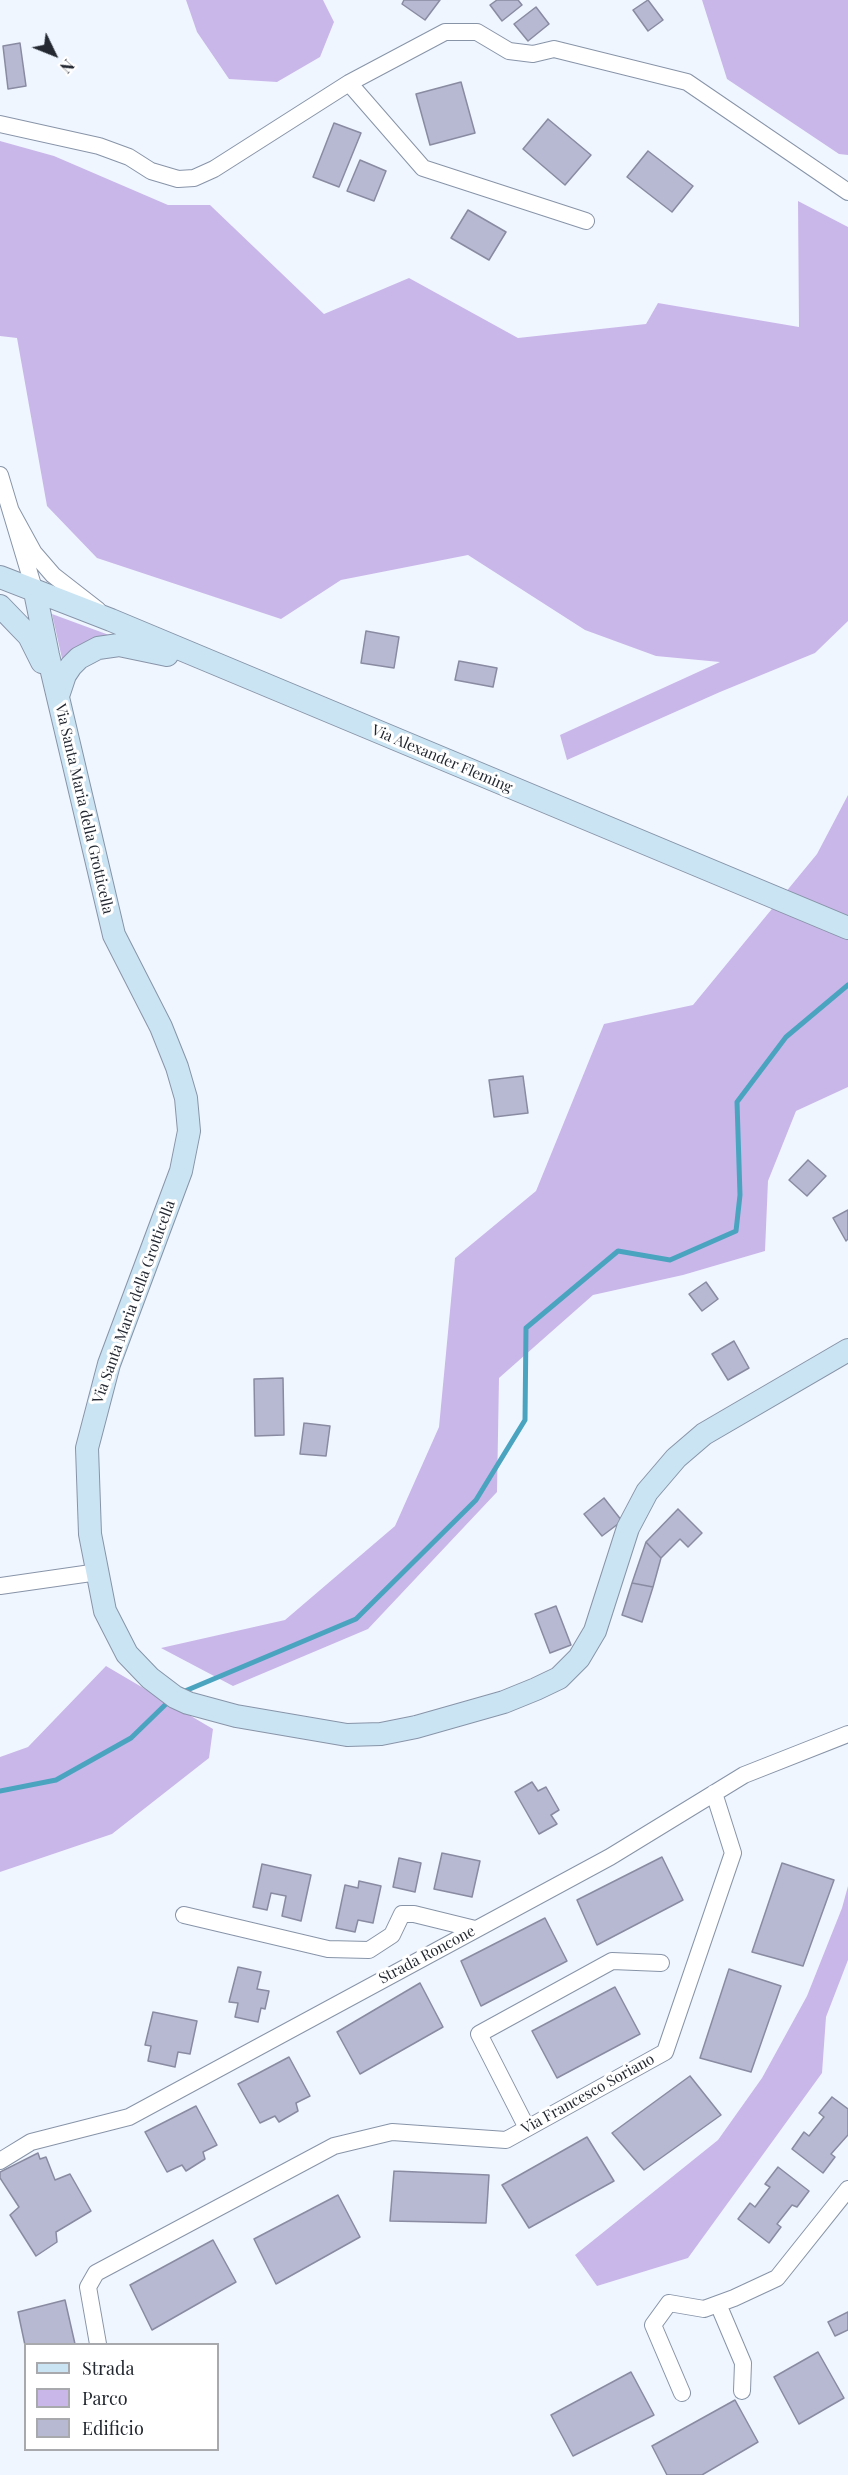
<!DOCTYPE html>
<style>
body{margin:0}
#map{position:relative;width:848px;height:2475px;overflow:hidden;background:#f0f6ff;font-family:"Playfair Display",serif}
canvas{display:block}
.legend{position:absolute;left:24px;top:2343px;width:195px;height:108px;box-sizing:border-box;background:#fff;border:2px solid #a7a9ad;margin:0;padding:8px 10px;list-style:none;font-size:18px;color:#232831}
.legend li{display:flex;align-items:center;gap:12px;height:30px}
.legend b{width:30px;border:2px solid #a7a9ad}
.north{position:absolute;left:24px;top:24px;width:60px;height:60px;-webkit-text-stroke:4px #fff;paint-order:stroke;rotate:133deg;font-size:16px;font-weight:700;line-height:24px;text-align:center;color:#232831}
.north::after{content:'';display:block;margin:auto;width:21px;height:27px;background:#232831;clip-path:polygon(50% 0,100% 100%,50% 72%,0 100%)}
</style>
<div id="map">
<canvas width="848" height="2475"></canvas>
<ul class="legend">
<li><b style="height:8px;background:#cae4f4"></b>Strada</li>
<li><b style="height:16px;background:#cab7ea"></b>Parco</li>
<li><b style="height:16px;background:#b6b9d1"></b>Edificio</li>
</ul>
<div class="north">N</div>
</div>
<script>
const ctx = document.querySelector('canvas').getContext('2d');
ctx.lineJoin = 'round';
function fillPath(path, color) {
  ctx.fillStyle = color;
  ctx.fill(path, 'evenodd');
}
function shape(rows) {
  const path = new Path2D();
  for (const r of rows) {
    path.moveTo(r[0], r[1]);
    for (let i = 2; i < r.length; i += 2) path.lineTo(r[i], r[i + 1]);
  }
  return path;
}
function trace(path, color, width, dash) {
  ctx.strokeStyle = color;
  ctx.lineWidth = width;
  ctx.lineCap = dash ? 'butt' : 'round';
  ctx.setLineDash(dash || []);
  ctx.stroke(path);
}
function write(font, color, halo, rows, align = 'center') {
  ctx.font = font + ' "Playfair Display",serif';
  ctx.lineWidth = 6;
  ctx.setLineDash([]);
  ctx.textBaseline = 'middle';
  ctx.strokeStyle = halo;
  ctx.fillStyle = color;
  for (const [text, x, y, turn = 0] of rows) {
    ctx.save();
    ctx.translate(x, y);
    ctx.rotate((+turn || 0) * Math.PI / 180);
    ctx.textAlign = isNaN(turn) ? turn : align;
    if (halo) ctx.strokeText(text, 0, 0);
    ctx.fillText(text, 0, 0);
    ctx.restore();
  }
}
const green = shape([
 [186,0,323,0,334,22,320,57,277,82,229,79,197,32],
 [702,0,848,0,848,155,839,154,727,79],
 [0,141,54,156,168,205,210,205,324,314,409,278,518,338,646,324,658,303,799,327,798,201,848,227,848,621,815,653,720,692,567,760,560,735,720,662,656,656,585,630,468,555,341,580,281,619,97,558,47,506,17,338,0,336],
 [52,614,109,635,63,663],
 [848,795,848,1087,796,1111,768,1181,765,1251,683,1275,593,1295,499,1378,497,1492,368,1629,233,1686,161,1648,285,1620,395,1526,439,1427,455,1258,536,1191,604,1024,693,1005,817,854],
 [106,1666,213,1729,209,1758,112,1834,0,1872,0,1757,28,1747],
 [848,1886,848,1960,826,2017,822,2073,688,2258,597,2286,575,2255,718,2140,762,2078,807,1996,842,1908]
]);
const stream = shape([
 [185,1691,356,1619,476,1500,525,1420,526,1328,618,1251,670,1260,736,1231,740,1195,737,1102,786,1037,848,985],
 [0,1791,56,1780,131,1738,166,1704]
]);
const building = shape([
 [404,0,440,0,425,20,402,4,404,0],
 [497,0,518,0,522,5,502,21,490,5,497,0],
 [648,0,663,20,648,31,633,10,648,0],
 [536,7,549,24,528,41,514,24,536,7],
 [20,43,26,86,8,89,3,46,20,43],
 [461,82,475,133,430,145,416,94,461,82],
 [548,119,591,155,565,185,523,149,548,119],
 [334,123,361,133,339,187,313,177,334,123],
 [648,151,693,186,672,212,627,177,648,151],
 [360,160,386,171,374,201,347,191,360,160],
 [468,210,506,232,489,260,451,238,468,210],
 [366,631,399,637,394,668,361,663,366,631],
 [459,661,497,668,493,687,455,680,459,661],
 [523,1076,528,1113,494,1117,489,1080,523,1076],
 [808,1160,826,1176,807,1196,789,1180,808,1160],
 [848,1210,848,1239,846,1241,833,1218,848,1210],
 [706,1282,718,1299,702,1311,689,1294,706,1282],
 [734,1341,749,1368,728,1380,712,1354,734,1341],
 [283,1378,284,1435,255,1436,254,1379,283,1378],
 [304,1423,330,1426,326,1456,300,1454,304,1423],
 [604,1498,622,1521,602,1536,584,1514,604,1498],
 [678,1509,702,1533,688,1547,680,1539,661,1558,646,1542,678,1509],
 [646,1542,661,1558,653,1587,632,1583,646,1542],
 [632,1583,653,1587,642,1622,622,1615,632,1583],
 [556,1606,571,1645,550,1653,535,1614,556,1606],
 [532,1782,538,1791,546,1787,559,1810,551,1815,557,1824,539,1834,515,1792,532,1782],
 [442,1853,480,1861,472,1897,434,1889,442,1853],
 [662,1857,683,1900,597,1945,577,1900,662,1857],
 [399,1858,421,1863,415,1892,393,1887,399,1858],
 [782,1863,834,1880,803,1966,752,1952,782,1863],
 [262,1864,311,1875,301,1921,282,1916,286,1896,271,1893,267,1910,253,1907,262,1864],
 [359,1881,381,1886,373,1923,358,1920,355,1932,336,1928,345,1885,358,1888,359,1881],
 [545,1918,567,1961,481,2006,461,1961,545,1918],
 [238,1967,261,1972,257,1989,269,1991,265,2009,261,2008,258,2022,235,2017,238,2003,229,2002,238,1967],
 [729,1969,781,1986,751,2072,700,2058,729,1969],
 [420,1983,443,2027,360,2074,337,2032,420,1983],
 [615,1987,640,2034,557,2078,532,2031,615,1987],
 [153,2012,197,2021,190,2054,178,2052,175,2067,148,2061,151,2046,145,2045,153,2012],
 [289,2057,310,2096,296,2103,298,2111,279,2122,275,2116,260,2123,238,2084,289,2057],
 [690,2076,721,2115,644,2170,612,2133,690,2076],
 [832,2097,848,2109,848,2135,831,2154,835,2157,823,2173,792,2149,804,2132,809,2136,824,2117,819,2113,832,2097],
 [196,2106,217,2145,203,2152,205,2159,186,2171,182,2165,167,2172,145,2132,196,2106],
 [587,2137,614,2181,529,2228,502,2185,587,2137],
 [38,2153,40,2159,46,2157,55,2180,70,2174,91,2211,56,2232,57,2242,36,2256,10,2215,19,2207,0,2178,0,2172,38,2153],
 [778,2167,809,2191,797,2207,792,2205,777,2224,781,2227,769,2243,738,2219,750,2203,755,2207,770,2187,765,2184,778,2167],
 [394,2171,489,2175,486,2223,390,2221,394,2171],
 [338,2195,360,2237,276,2284,254,2239,338,2195],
 [213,2240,236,2282,152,2330,130,2285,213,2240],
 [65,2300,75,2344,26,2344,26,2350,18,2312,65,2300],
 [848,2312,848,2330,835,2336,828,2322,848,2312],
 [818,2352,844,2398,799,2424,774,2377,818,2352],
 [631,2372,654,2415,573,2456,551,2415,631,2372],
 [735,2400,758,2442,702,2475,667,2475,652,2446,735,2400]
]);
const street = shape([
 [349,83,423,168,586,221],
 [0,124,99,146,129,157,151,171,178,179,194,178,214,169,349,83,445,32,477,32,509,51,533,54,554,49,687,82,848,192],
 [0,475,35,592],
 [11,511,34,553,53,575,98,610],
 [0,1586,98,1572],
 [184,1915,328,1949,369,1950,392,1935,402,1914,414,1914,475,1929],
 [527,2128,479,2034,612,1961,661,1963],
 [0,2161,31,2142,129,2117,610,1857,744,1775,848,1734],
 [718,2304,743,2363,742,2391],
 [98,2344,88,2287,96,2273,334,2146,392,2132,506,2140,665,2052,733,1853,714,1793],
 [682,2393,653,2325,669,2303,704,2309,734,2298,777,2278,848,2189]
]);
const secondary = shape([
 [0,577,111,620,848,928],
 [35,592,48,655,114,935,161,1027,177,1067,186,1098,189,1131,181,1171,109,1364,87,1448,90,1534,105,1611,127,1654,150,1678,175,1697,188,1703,236,1716,347,1735,381,1734,416,1727,504,1702,536,1689,559,1678,579,1658,595,1631,628,1528,647,1492,676,1458,704,1434,848,1350],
 [0,606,29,636,42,662],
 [58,696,65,675,71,666,79,658,98,648,119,645,167,655]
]);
const streetNames = [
 ["Via Alexander Fleming",442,759,23],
 ["Via Santa Maria della Grotticella",84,809,77],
 ["Via Santa Maria della Grotticella",134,1302,-70],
 ["Strada Roncone",427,1955,-28],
 ["Via Francesco Soriano",588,2094,-29]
];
fillPath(green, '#cab7ea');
trace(stream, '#4aa4c0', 5);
fillPath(building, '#b6b9d1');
trace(building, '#898ba2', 1.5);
trace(street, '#8794a8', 18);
trace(secondary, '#8794a8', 24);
trace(street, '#fff', 16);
trace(secondary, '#cae4f4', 22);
write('15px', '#232831', '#fff', streetNames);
</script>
